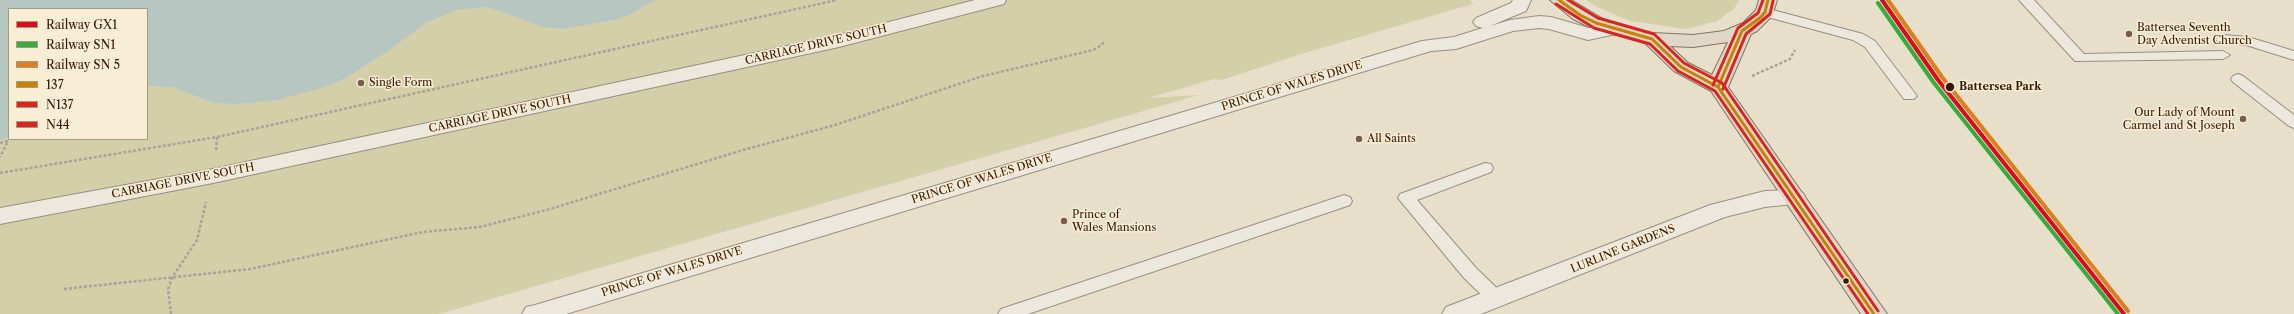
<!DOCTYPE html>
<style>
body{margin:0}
#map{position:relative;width:2294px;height:314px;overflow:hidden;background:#e8dfcb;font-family:"Libre Caslon Text",serif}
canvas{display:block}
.legend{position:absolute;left:8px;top:8px;width:140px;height:132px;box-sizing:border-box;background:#f8edd5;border:1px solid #ab9882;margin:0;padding:5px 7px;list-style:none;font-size:12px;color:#381805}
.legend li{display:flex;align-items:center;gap:8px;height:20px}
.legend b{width:20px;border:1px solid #ab9882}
</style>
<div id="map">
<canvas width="2294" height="314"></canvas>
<ul class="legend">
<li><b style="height:5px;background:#dc0a1e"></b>Railway GX1</li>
<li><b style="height:5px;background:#33ad3d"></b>Railway SN1</li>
<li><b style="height:5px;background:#da8119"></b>Railway SN 5</li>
<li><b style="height:5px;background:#c78201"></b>137</li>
<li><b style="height:5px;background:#dc241f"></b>N137</li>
<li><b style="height:5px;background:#dc241f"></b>N44</li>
</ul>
</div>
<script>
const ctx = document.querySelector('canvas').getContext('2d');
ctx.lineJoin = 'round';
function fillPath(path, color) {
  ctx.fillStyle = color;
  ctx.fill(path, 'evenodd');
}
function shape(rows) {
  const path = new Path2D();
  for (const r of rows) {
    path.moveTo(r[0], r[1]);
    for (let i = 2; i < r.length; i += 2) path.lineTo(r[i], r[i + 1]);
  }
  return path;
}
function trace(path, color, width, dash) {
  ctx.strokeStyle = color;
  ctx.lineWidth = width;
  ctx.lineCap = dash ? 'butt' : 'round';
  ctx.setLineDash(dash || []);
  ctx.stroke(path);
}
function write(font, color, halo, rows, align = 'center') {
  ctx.font = font + ' "Libre Caslon Text",serif';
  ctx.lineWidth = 3;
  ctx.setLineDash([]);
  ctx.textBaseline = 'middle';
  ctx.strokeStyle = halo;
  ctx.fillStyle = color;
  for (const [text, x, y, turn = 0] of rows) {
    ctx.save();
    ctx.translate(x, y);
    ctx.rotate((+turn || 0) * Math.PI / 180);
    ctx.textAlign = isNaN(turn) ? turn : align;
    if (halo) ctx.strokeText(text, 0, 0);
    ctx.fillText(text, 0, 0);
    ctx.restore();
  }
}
const green = shape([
 [0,0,1470,0,1473,4,1301,54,1222,80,1214,79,1148,98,1199,95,439,314,0,314],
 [9,9,147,9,147,139,9,139],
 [1586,0,1739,0,1734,9,1717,21,1686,29,1630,21,1595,6]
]);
const water = shape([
 [0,0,655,0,627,16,614,20,562,29,544,27,488,7,457,10,427,22,388,51,346,78,325,87,277,100,238,104,214,103,173,87,147,86,147,9,9,9,9,137,0,140]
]);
const path = shape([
 [1752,76,1790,59,1795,50],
 [0,143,8,141,0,157],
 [216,150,217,137],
 [0,173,217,137,837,0],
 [64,289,250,269,423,232,480,227,550,209,743,150,835,125,983,76,1093,50,1102,45,1104,40],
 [171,314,168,289,173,276,197,240,206,202]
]);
const service = shape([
 [2019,0,2034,0,2084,54,2223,51,2230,55,2223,59,2075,61,2019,0],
 [1765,8,1863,34,1875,41,1917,96,1914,99,1904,99,1865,47,1853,40,1760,15,1758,12,1765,8],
 [2223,35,2248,37,2294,51,2294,60,2246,45,2218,42,2216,39,2218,36,2223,35],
 [2238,74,2243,76,2294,115,2294,128,2289,126,2233,82,2231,79,2233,76,2238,74],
 [1485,163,1491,164,1493,168,1491,172,1417,200,1476,268,1503,294,1506,299,1503,304,1497,306,1491,304,1464,278,1398,198,1400,194,1485,163],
 [1344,195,1350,197,1352,201,1350,205,1028,314,998,314,1001,309,1344,195]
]);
const pedestrian = shape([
 [975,0,1006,0,1004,4,839,47,213,183,0,224,0,208,213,169,838,35,975,0]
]);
const minor = shape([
 [1795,190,1803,193,1806,198,1803,203,1765,207,1725,217,1481,314,1442,314,1446,307,1710,205,1765,191,1795,190]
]);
const tertiary = shape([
 [1513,0,1531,0,1526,11,1490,26,1510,20,1539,16,1551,17,1589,28,1614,23,1621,25,1624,29,1621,33,1588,40,1549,29,1539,28,1513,31,1456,49,1431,51,566,314,522,314,526,307,535,305,1422,41,1454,37,1489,26,1483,28,1476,26,1473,22,1476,18,1511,3,1513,0]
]);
const primary = shape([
 [1550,0,1571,0,1603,19,1633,29,1652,33,1693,35,1724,31,1743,23,1756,10,1759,0,1777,0,1772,16,1757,31,1751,34,1728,87,1887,314,1861,314,1711,91,1674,71,1645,43,1589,27,1573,19,1550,0],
 [1728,42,1712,75,1688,63,1670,46,1693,47,1728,42]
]);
const bus1 = shape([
 [1559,0,1580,15,1596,23,1652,39,1681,67,1718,87,1874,314],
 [1718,87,1742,31,1761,17,1765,12,1768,0]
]);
const bus2 = shape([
 [1556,4,1594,28,1650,44,1678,71,1715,91,1868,314],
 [1723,89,1746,34,1770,14,1773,1]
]);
const bus3 = shape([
 [1568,0,1598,18,1654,34,1684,63,1722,83,1878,311],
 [1713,85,1738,28,1758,13,1763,0]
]);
const rail1 = shape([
 [1882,0,1938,80,2124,314]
]);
const rail2 = shape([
 [1878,3,1934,83,2118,314]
]);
const rail3 = shape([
 [1888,0,1942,77,2128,311]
]);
const markers = [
 [2129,34,4,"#765e4a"],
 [361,83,4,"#765e4a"],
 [1950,87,5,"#381805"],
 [2243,119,4,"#765e4a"],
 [1359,139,4,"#765e4a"],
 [1064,221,4,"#765e4a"],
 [1846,281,3.5,"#381805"]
];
const poiNames = [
 ["Battersea Seventh",2137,28],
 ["Day Adventist Church",2137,41],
 ["Single Form",369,83],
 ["Our Lady of Mount",2235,113,"right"],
 ["Carmel and St Joseph",2235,126,"right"],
 ["All Saints",1367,139],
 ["Prince of",1072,215],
 ["Wales Mansions",1072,228]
];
const streetNames = [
 ["CARRIAGE DRIVE SOUTH",816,45,-13],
 ["PRINCE OF WALES DRIVE",1292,86,-17],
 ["CARRIAGE DRIVE SOUTH",500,114,-12],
 ["PRINCE OF WALES DRIVE",982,179,-17],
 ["CARRIAGE DRIVE SOUTH",183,181,-11],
 ["LURLINE GARDENS",1623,249,-22],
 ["PRINCE OF WALES DRIVE",672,272,-17]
];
const stopNames = [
 ["Battersea Park",1959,87]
];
fillPath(green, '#d3cfa9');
fillPath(water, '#b7c6c1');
trace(service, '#988f81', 2);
trace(pedestrian, '#988f81', 2);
trace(minor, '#988f81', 2);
trace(tertiary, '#988f81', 2);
trace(primary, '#7e7467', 2);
trace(path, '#a9a298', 2.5, [3, 2]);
fillPath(service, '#ece8dd');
fillPath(pedestrian, '#ece8dd');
fillPath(minor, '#ece8dd');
fillPath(tertiary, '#ece8dd');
fillPath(primary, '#e0d7c8');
trace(bus1, '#c78201', 3);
trace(bus2, '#dc241f', 3);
trace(bus3, '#dc241f', 3);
trace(rail1, '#dc0a1e', 4);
trace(rail2, '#33ad3d', 4);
trace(rail3, '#da8119', 4);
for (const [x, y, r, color] of markers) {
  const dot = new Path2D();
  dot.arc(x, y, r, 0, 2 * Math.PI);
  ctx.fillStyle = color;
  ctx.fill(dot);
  trace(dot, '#f8edd5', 1.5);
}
write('11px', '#381805', '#f8edd5', poiNames, 'left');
write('11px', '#381805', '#f8edd5', streetNames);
write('bold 11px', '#381805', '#f8edd5', stopNames, 'left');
</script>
